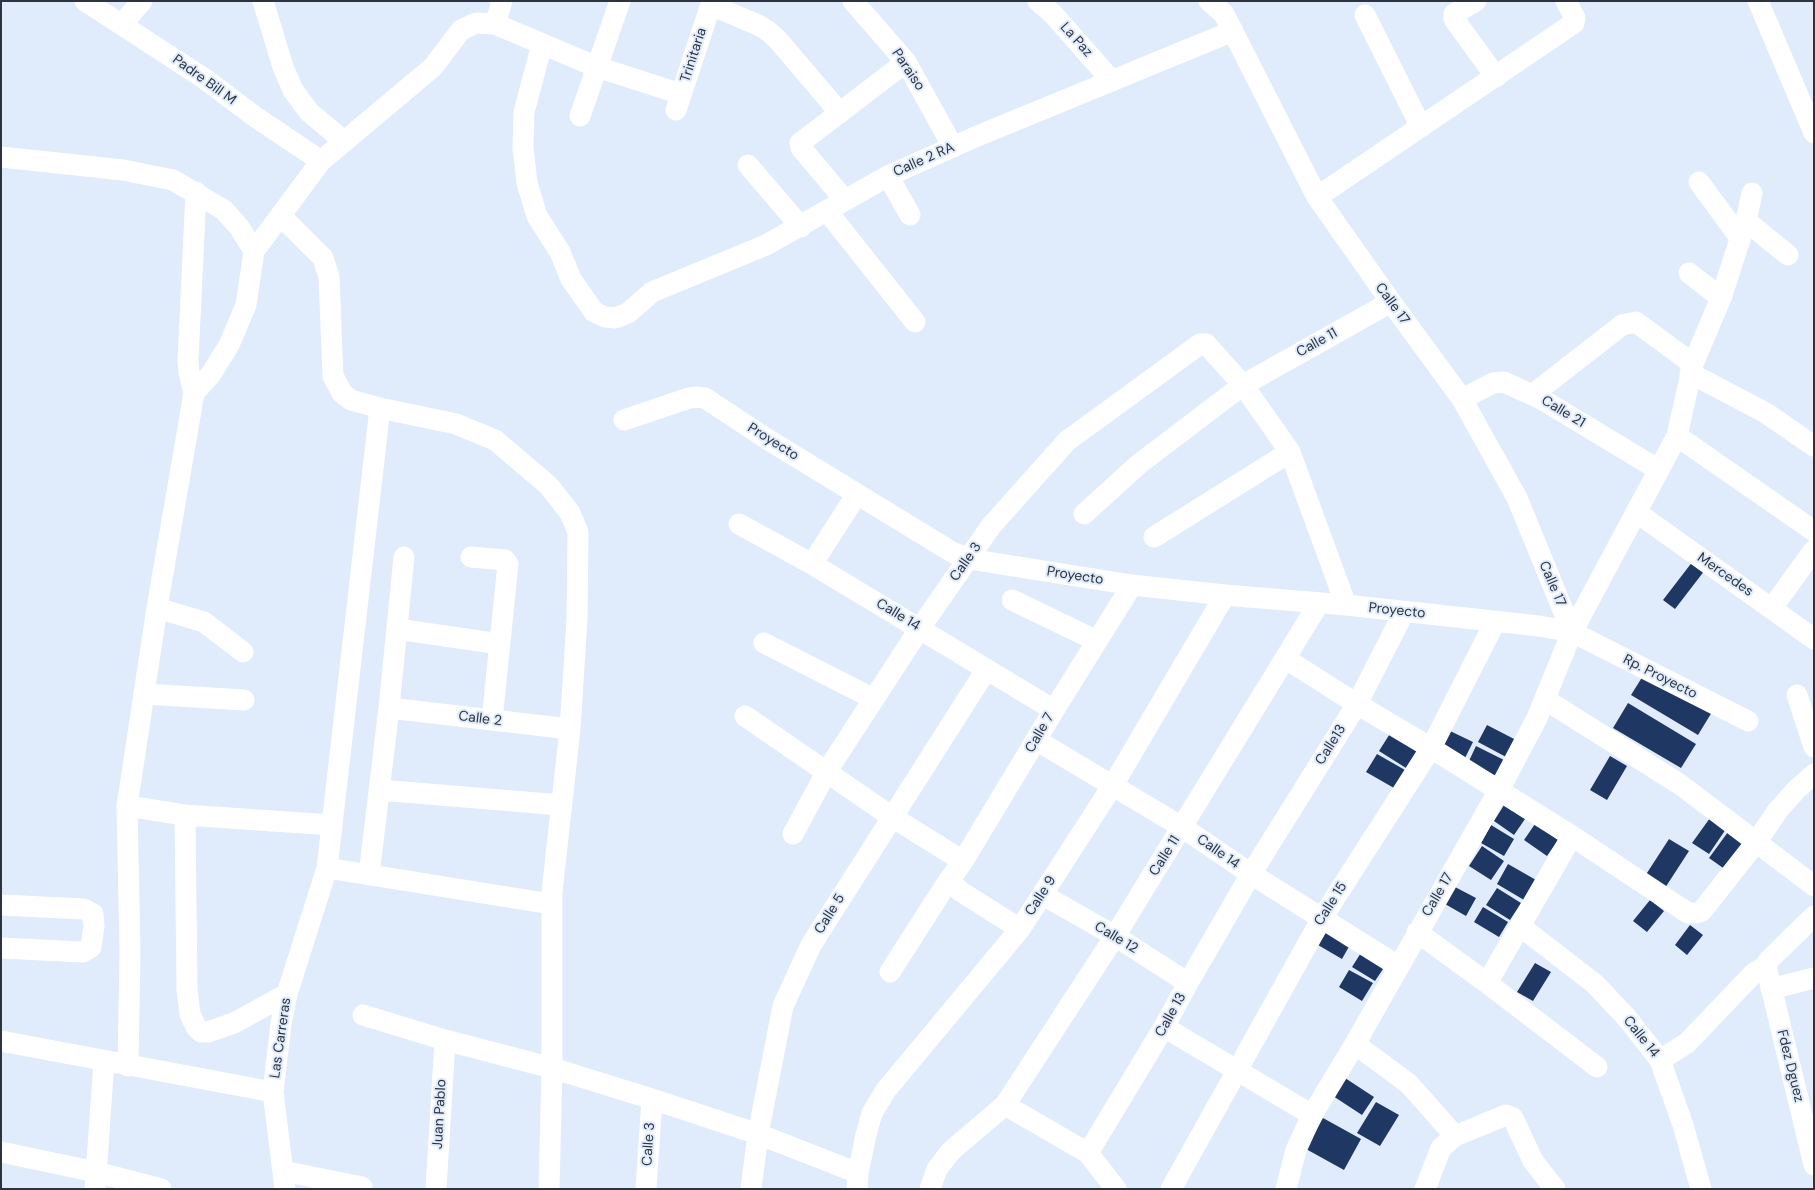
<!DOCTYPE html>
<style>
body{margin:0}
#map{position:relative;width:1815px;height:1190px;overflow:hidden;background:#e0ebfc;font-family:"DM Sans",sans-serif}
canvas{display:block}
.frame{position:absolute;inset:0;border:2px solid #2d343f;pointer-events:none}
</style>
<div id="map">
<canvas width="1815" height="1190"></canvas>
<div class="frame"></div>
</div>
<script>
const ctx = document.querySelector('canvas').getContext('2d');
ctx.lineJoin = 'round';
function fillPath(path, color) {
  ctx.fillStyle = color;
  ctx.fill(path, 'evenodd');
}
function shape(rows) {
  const path = new Path2D();
  for (const r of rows) {
    path.moveTo(r[0], r[1]);
    for (let i = 2; i < r.length; i += 2) path.lineTo(r[i], r[i + 1]);
  }
  return path;
}
function trace(path, color, width, dash) {
  ctx.strokeStyle = color;
  ctx.lineWidth = width;
  ctx.lineCap = dash ? 'butt' : 'round';
  ctx.setLineDash(dash || []);
  ctx.stroke(path);
}
function write(font, color, halo, rows, align = 'center') {
  ctx.font = font + ' "DM Sans",sans-serif';
  ctx.lineWidth = 4;
  ctx.setLineDash([]);
  ctx.textBaseline = 'middle';
  ctx.strokeStyle = halo;
  ctx.fillStyle = color;
  for (const [text, x, y, turn = 0] of rows) {
    ctx.save();
    ctx.translate(x, y);
    ctx.rotate((+turn || 0) * Math.PI / 180);
    ctx.textAlign = isNaN(turn) ? turn : align;
    if (halo) ctx.strokeText(text, 0, 0);
    ctx.fillText(text, 0, 0);
    ctx.restore();
  }
}
const building = shape([
 [1693,561,1705,570,1675,609,1663,600],
 [1646,671,1712,712,1698,735,1631,695],
 [1628,703,1696,744,1681,768,1613,728],
 [1487,725,1518,741,1508,758,1478,742],
 [1448,730,1473,742,1464,760,1439,747],
 [1391,732,1418,749,1406,768,1379,751],
 [1476,746,1506,761,1498,777,1468,763],
 [1377,754,1405,770,1394,788,1366,772],
 [1610,756,1627,766,1607,800,1590,790],
 [1504,805,1525,819,1514,835,1494,821],
 [1710,818,1726,829,1709,854,1692,843],
 [1535,824,1558,840,1547,856,1524,840],
 [1491,825,1514,839,1504,856,1481,843],
 [1728,832,1745,844,1726,870,1709,858],
 [1669,839,1689,851,1665,888,1645,876],
 [1482,846,1504,861,1491,880,1469,866],
 [1508,864,1536,880,1524,900,1497,884],
 [1455,887,1476,898,1466,916,1445,904],
 [1497,888,1521,903,1510,920,1486,905],
 [1650,900,1664,911,1647,932,1633,921],
 [1483,907,1508,922,1499,937,1474,922],
 [1690,925,1703,935,1687,955,1675,945],
 [1328,929,1351,943,1342,959,1318,945],
 [1364,948,1387,963,1375,981,1352,967],
 [1535,963,1551,972,1533,1001,1517,992],
 [1349,970,1373,983,1362,1001,1339,987],
 [1345,1078,1374,1097,1362,1115,1333,1096],
 [1376,1102,1399,1115,1380,1146,1357,1133],
 [1323,1118,1361,1139,1344,1170,1306,1149]
]);
const minor = shape([
 [85,1,205,79,254,116,321,161],
 [263,1,283,67,293,90,309,112,344,141],
 [853,1,906,62,953,147],
 [1038,1,1053,14,1112,81],
 [1209,1,1224,14,1317,197,1391,302,1462,399,1517,498,1572,632],
 [1476,1,1454,14,1454,19,1496,77],
 [1758,1,1814,133],
 [711,5,758,25,768,31,778,40,840,113],
 [1365,15,1421,127],
 [122,24,142,1],
 [495,24,502,1],
 [542,44,524,112,523,148,527,183,537,216,560,252,571,279,594,312,605,317,615,318,628,313,652,292,766,245,888,176,975,137,1233,31],
 [676,110,712,1],
 [580,116,620,1],
 [1,157,123,170,173,180,224,210,239,227,254,251],
 [748,165,801,227],
 [888,176,910,215],
 [1699,182,1740,238],
 [1317,197,1574,23,1575,18,1566,1],
 [845,200,801,148,800,143,906,62],
 [827,211,915,322],
 [281,216,323,258,329,277,333,376,342,393,351,400,380,408,456,424,495,440,549,486,570,513,578,532,577,619,570,729,552,892,552,1068,549,1189],
 [1746,221,1788,255],
 [1689,273,1721,298],
 [1690,373,1766,413,1814,446],
 [194,393,189,373,188,360,196,192],
 [1532,395,1622,325,1636,322,1693,364],
 [1462,399,1493,383,1504,382,1543,400,1659,470],
 [624,420,689,398,696,397,705,398,767,439,952,552,969,559,1132,585,1225,595,1346,605,1539,626,1572,632,1748,721],
 [1677,436,1814,531],
 [1636,512,1814,639],
 [1084,514,1139,464,1243,385,1391,302],
 [739,524,812,564,1054,710],
 [1154,537,1290,452],
 [471,557,505,560,508,564,492,720],
 [812,564,857,494],
 [1012,600,1097,641],
 [157,608,204,622,243,652],
 [1772,608,1814,550],
 [397,629,500,644],
 [764,643,874,699],
 [1286,659,1357,704,1431,748,1572,836,1688,913,1696,913,1702,911,1757,841,1778,810,1797,789,1814,774],
 [144,694,244,700],
 [1797,695,1814,747],
 [1546,700,1681,785,1814,886],
 [389,708,570,729],
 [745,716,892,817,963,861],
 [1036,740,1182,827,1251,874,1398,966],
 [380,790,561,805],
 [127,806,185,815,332,825],
 [185,815,187,990,190,1014,196,1027,201,1032,208,1032,234,1023,287,994],
 [793,834,827,771,920,628,991,526,1067,441,1200,344,1206,344,1243,385,1290,452,1346,605],
 [327,868,551,904],
 [369,875,389,708,404,557],
 [949,880,960,891,1020,929],
 [1043,895,1115,936,1188,983],
 [1,905,84,909,93,914,94,926,91,947,83,952,1,948],
 [1520,926,1595,984,1627,1018,1660,1060,1683,1125,1701,1189],
 [1417,932,1487,983,1597,1067],
 [1766,966,1814,1165],
 [890,972,945,886,963,861,1054,710,1132,585],
 [1487,983,1572,836],
 [1771,989,1814,978],
 [363,1015,445,1040,552,1068,652,1099,758,1134,858,1173],
 [1164,1027,1312,1115],
 [1,1041,273,1092],
 [1355,1044,1409,1084,1455,1136],
 [1660,1060,1687,1043,1754,973,1766,966,1768,961,1814,916],
 [128,1066,130,952,127,806,157,608,194,393,211,374,229,345,246,305,254,251,321,161,433,67,461,30,476,23,495,24,597,67,681,94],
 [1005,1105,1088,1153,1116,1189],
 [1,1152,96,1172,161,1189],
 [1088,1153,1164,1027,1188,983,1251,874,1357,704,1404,612],
 [283,1171,362,1187],
 [95,1189,104,1061],
 [285,1189,273,1092,281,1024,287,994,327,868,380,408],
 [436,1189,445,1040],
 [646,1189,652,1099],
 [751,1189,758,1134,783,1006,811,945,986,670],
 [857,1189,858,1173,866,1135,872,1113,886,1090,1020,929,1113,785,1225,595],
 [930,1189,937,1169,951,1151,1005,1105,1115,936,1319,603],
 [1171,1189,1322,918,1431,748,1495,622],
 [1286,1189,1296,1150,1312,1115,1355,1044,1499,790,1537,718,1572,632,1677,436,1693,364,1721,298,1746,221,1752,193],
 [1425,1189,1441,1148,1455,1136,1506,1115,1513,1118,1533,1161,1555,1189]
]);
const streetNames = [
 ["La Paz",1076,40,48],
 ["Trinitaria",694,55,-72],
 ["Paraiso",908,70,56],
 ["Padre Bill M",204,80,36],
 ["Calle 2 RA",924,160,-24],
 ["Calle 17",1392,304,54],
 ["Calle 11",1317,343,-29],
 ["Calle 21",1563,412,31],
 ["Proyecto",773,442,32],
 ["Calle 3",966,562,-55],
 ["Mercedes",1725,575,35],
 ["Proyecto",1075,576,9],
 ["Calle 17",1552,584,67],
 ["Proyecto",1397,611,6],
 ["Calle 14",898,615,31],
 ["Rp. Proyecto",1660,677,27],
 ["Calle 2",480,719,7],
 ["Calle 7",1040,733,-60],
 ["Calle13",1331,745,-58],
 ["Calle 14",1218,852,35],
 ["Calle 11",1165,856,-58],
 ["Calle 17",1438,895,-60],
 ["Calle 9",1041,896,-57],
 ["Calle 15",1331,904,-58],
 ["Calle 5",830,914,-58],
 ["Calle 12",1116,938,31],
 ["Calle 13",1171,1015,-61],
 ["Calle 14",1641,1037,51],
 ["Las Carreras",281,1038,-82],
 ["Fdez Dguez",1790,1066,76],
 ["Juan Pablo",440,1114,-87],
 ["Calle 3",649,1144,-86]
];
fillPath(building, '#1e3763');
trace(minor, '#fff', 21);
write('14px', '#2d343f', '#e0ebfc', streetNames);
</script>
